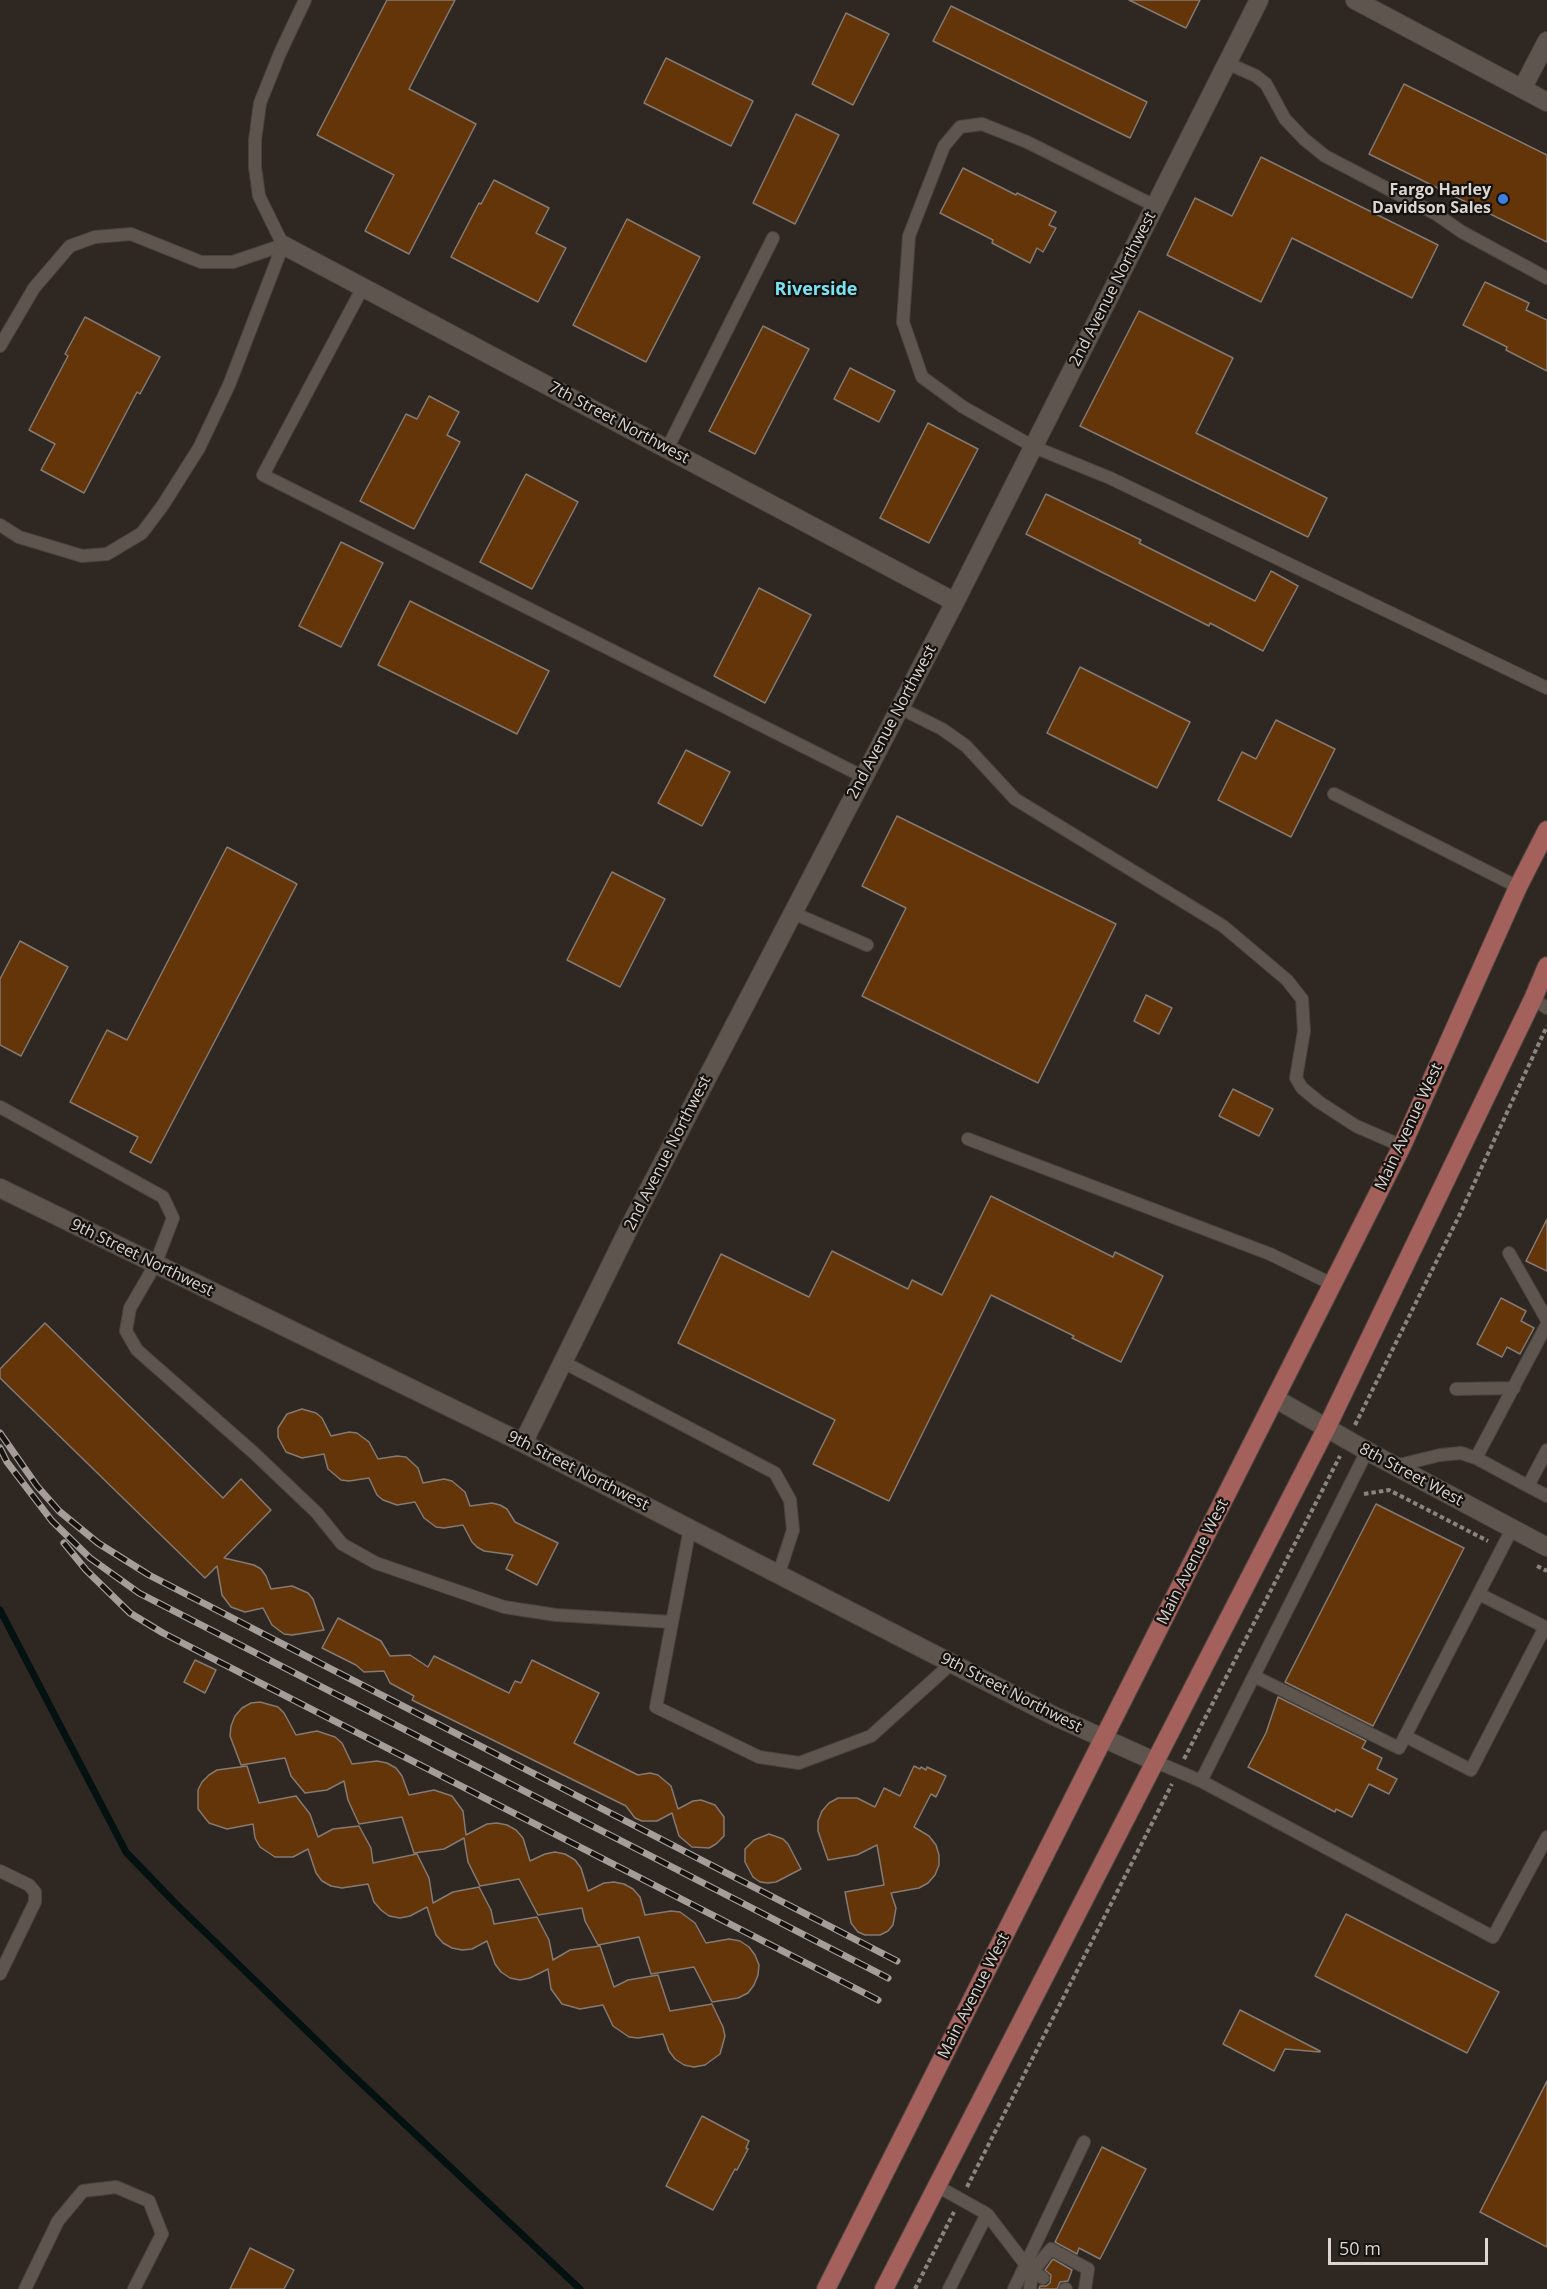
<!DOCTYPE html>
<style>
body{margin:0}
#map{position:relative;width:1547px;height:2289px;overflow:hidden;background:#2f2721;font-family:"Open Sans",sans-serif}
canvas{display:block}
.scale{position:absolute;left:1328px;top:2238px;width:160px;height:27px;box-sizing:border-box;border:3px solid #dcd6d3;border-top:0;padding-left:8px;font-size:18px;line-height:21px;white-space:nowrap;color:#dcd6d3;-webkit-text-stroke:4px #15110e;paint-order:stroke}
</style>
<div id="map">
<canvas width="1547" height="2289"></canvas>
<div class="scale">50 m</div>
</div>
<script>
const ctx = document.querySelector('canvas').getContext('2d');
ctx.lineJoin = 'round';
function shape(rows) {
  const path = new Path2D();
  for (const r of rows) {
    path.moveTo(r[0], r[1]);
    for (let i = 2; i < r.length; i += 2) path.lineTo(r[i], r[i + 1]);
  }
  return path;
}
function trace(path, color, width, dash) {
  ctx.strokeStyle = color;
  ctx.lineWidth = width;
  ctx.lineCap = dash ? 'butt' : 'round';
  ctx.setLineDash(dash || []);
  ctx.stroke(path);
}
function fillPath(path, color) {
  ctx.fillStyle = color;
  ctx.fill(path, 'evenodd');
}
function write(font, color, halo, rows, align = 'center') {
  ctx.font = font + ' "Open Sans",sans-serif';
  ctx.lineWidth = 4.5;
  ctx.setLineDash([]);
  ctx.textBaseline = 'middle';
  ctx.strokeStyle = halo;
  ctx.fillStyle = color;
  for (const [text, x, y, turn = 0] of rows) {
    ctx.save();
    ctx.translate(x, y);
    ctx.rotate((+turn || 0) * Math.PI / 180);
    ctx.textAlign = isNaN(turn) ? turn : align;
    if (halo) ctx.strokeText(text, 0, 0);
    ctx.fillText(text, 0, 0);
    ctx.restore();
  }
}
const stream = shape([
 [0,1610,126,1852,175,1903,344,2067,580,2289]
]);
const building = shape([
 [387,0,455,0,409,89,476,124,409,254,365,231,394,175,317,135,387,0],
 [1129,0,1200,0,1186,28,1129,0],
 [951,6,1147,102,1130,138,933,41,951,6],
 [846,13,889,34,853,105,812,84,846,13],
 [666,58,753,101,731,146,644,103,666,58],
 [1404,84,1547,155,1547,242,1369,154,1404,84],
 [796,114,839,135,795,224,753,203,796,114],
 [1261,157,1438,245,1412,298,1292,238,1261,302,1167,255,1195,198,1232,216,1261,157],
 [963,168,1016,195,1017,193,1056,212,1049,225,1056,228,1043,252,1037,248,1030,263,992,243,993,240,940,213,963,168],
 [494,180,549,208,536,233,566,248,538,302,451,257,479,203,481,204,494,180],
 [627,219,700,257,646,362,573,325,627,219],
 [1485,282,1529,303,1526,310,1547,320,1547,371,1506,350,1507,347,1463,325,1485,282],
 [1139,311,1233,358,1196,433,1327,498,1308,537,1080,426,1139,311],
 [85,317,160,357,140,394,137,392,84,493,41,470,55,444,29,430,68,356,65,354,85,317],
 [763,326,809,349,755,454,709,431,763,326],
 [850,368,895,391,879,422,834,399,850,368],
 [429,396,459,412,447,435,460,442,414,529,360,501,406,414,417,419,429,396],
 [928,423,978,449,929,543,880,518,928,423],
 [526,474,578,502,532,589,480,562,526,474],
 [1046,494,1141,540,1139,543,1255,601,1271,571,1298,586,1263,651,1210,623,1209,626,1026,534,1046,494],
 [341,542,383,563,341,647,299,626,341,542],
 [759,588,811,615,765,703,714,676,759,588],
 [410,601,549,671,517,734,378,665,410,601],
 [1080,667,1190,722,1157,788,1047,733,1080,667],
 [1276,720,1335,749,1291,837,1218,800,1242,752,1256,759,1276,720],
 [686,750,730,772,702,826,658,803,686,750],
 [897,816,1116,924,1038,1083,862,996,906,908,862,886,897,816],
 [227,847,297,884,151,1163,130,1152,138,1137,70,1102,107,1030,127,1040,227,847],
 [612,872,665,899,620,987,567,960,612,872],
 [20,941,68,967,21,1056,0,1045,0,979,20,941],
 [1146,995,1172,1008,1159,1034,1134,1021,1146,995],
 [1233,1089,1273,1109,1259,1136,1219,1116,1233,1089],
 [991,1196,1113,1257,1115,1252,1163,1276,1121,1362,1072,1338,1074,1336,991,1295,889,1501,813,1464,835,1420,678,1343,721,1254,809,1297,832,1251,908,1289,912,1280,942,1295,991,1196],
 [1547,1219,1547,1271,1526,1261,1547,1219],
 [1501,1298,1526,1311,1521,1321,1534,1328,1520,1354,1507,1347,1502,1357,1477,1344,1501,1298],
 [45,1323,223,1498,241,1479,265,1504,271,1510,224,1558,254,1565,261,1569,266,1576,271,1589,292,1586,308,1593,313,1599,324,1630,292,1635,284,1634,272,1625,263,1608,245,1612,231,1607,222,1595,217,1566,205,1578,0,1378,0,1369,45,1323],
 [302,1409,316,1413,322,1418,331,1436,349,1432,357,1433,369,1442,378,1459,397,1456,406,1457,418,1468,423,1483,444,1479,452,1481,465,1492,470,1506,492,1503,500,1505,507,1509,515,1522,558,1543,537,1585,506,1569,513,1555,484,1551,477,1547,472,1542,463,1525,444,1528,436,1527,424,1518,415,1502,397,1505,383,1500,377,1495,369,1478,349,1481,341,1480,328,1469,324,1454,302,1458,286,1452,278,1437,278,1428,287,1414,302,1409],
 [1376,1504,1464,1548,1373,1726,1285,1682,1376,1504],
 [338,1618,381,1641,390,1656,410,1655,428,1667,434,1656,509,1693,515,1681,521,1683,532,1660,599,1693,574,1743,638,1775,650,1773,658,1775,671,1786,678,1809,693,1801,701,1800,715,1805,724,1817,724,1836,716,1844,709,1848,692,1847,679,1836,672,1813,657,1821,642,1821,635,1818,626,1806,412,1700,414,1696,390,1683,384,1671,364,1672,356,1665,322,1648,338,1618],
 [195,1660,216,1670,205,1693,184,1682,195,1660],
 [1278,1697,1366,1741,1362,1748,1382,1758,1377,1769,1397,1779,1389,1794,1369,1784,1352,1817,1336,1809,1335,1812,1248,1767,1266,1733,1278,1697],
 [260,1702,278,1707,284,1713,296,1735,317,1731,335,1737,342,1743,352,1764,377,1761,387,1763,396,1768,402,1776,409,1795,434,1790,452,1796,463,1811,466,1835,487,1824,497,1823,507,1825,516,1830,523,1838,530,1861,545,1854,555,1852,565,1854,575,1860,581,1868,588,1891,604,1883,614,1882,624,1884,633,1889,640,1897,645,1915,671,1911,680,1912,695,1923,706,1943,729,1939,740,1941,749,1947,755,1955,759,1965,758,1975,754,1985,748,1993,738,1998,712,2002,694,1967,651,1974,639,1937,598,1945,585,1921,582,1908,538,1915,519,1879,480,1886,468,1862,464,1838,444,1849,414,1853,402,1817,359,1824,348,1800,344,1781,327,1790,305,1793,291,1776,285,1758,241,1765,230,1736,231,1726,235,1716,242,1708,251,1703,260,1702],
 [247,1766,259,1803,296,1796,310,1814,318,1837,333,1829,359,1826,371,1848,373,1863,417,1854,429,1878,433,1903,453,1892,479,1887,491,1910,494,1924,537,1917,549,1940,553,1960,570,1950,600,1946,614,1987,628,1980,658,1975,670,2011,712,2004,723,2027,725,2036,720,2054,705,2065,694,2067,684,2065,675,2059,669,2051,663,2034,638,2038,629,2037,613,2026,603,2005,580,2009,562,2004,551,1989,548,1969,530,1978,520,1980,510,1978,501,1972,495,1964,487,1941,472,1949,462,1950,452,1948,443,1943,436,1935,427,1907,410,1916,400,1918,389,1916,381,1910,374,1902,368,1884,342,1888,331,1886,322,1881,316,1873,308,1849,293,1857,275,1857,260,1847,255,1838,253,1824,227,1829,209,1823,198,1809,198,1790,202,1782,209,1775,217,1770,247,1766],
 [914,1766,920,1769,921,1767,926,1770,927,1767,946,1776,936,1797,931,1794,914,1827,929,1836,936,1845,939,1855,939,1865,935,1875,928,1883,919,1888,891,1893,896,1908,893,1925,888,1931,880,1935,865,1935,858,1932,851,1923,845,1892,884,1885,877,1845,857,1855,828,1860,818,1831,818,1821,822,1811,829,1803,838,1798,857,1798,875,1807,884,1788,900,1796,914,1766],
 [769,1834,783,1839,788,1844,801,1869,776,1882,768,1883,760,1882,753,1877,745,1862,745,1849,754,1840,769,1834],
 [1346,1914,1499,1992,1467,2053,1315,1976,1346,1914],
 [1240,2010,1320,2051,1320,2052,1285,2049,1274,2071,1223,2044,1240,2010],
 [1547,2081,1547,2247,1480,2212,1547,2081],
 [702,2116,749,2141,746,2148,748,2149,737,2170,735,2169,713,2210,666,2186,702,2116],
 [1102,2147,1146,2169,1100,2259,1079,2248,1077,2254,1055,2242,1102,2147],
 [250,2248,294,2270,284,2289,230,2289,250,2248],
 [1053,2259,1072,2270,1068,2281,1060,2282,1057,2289,1039,2289,1040,2286,1046,2286,1050,2283,1051,2275,1045,2270,1053,2259]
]);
const path = shape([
 [1355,1425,1460,1214,1547,1026],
 [1364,1494,1389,1490,1488,1541],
 [1537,1566,1547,1571],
 [1184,1759,1340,1456],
 [967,2187,1172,1784],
 [915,2289,954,2212]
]);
const service = shape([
 [1227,63,1256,76,1266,84,1285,119,1304,139,1325,156,1436,214,1462,232,1547,278],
 [1155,206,1027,142,982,124,960,127,944,146,909,236,903,322,922,377,963,407,1034,447,1110,478,1547,688],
 [363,287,263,475,864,777],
 [0,346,34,288,70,246,95,237,131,234,201,262,233,262,283,245],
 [667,449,773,238],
 [0,525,19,537,82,556,107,554,142,533,163,505,199,448,229,385,283,245,259,196,255,167,255,140,260,103,280,53,305,0],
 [900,708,942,729,966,746,1015,799,1223,926,1287,980,1302,999,1304,1031,1296,1078,1302,1088,1319,1102,1356,1126,1402,1146],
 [1334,794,1518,887],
 [793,913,867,945],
 [1533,999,1547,1008],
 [0,1107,163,1197,173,1218,155,1265,130,1308,126,1331,137,1350,254,1453,317,1513,342,1544,376,1563,504,1607,556,1615,672,1622],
 [968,1139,1270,1254,1334,1285],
 [1509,1253,1547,1320],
 [563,1362,775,1473,790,1500,793,1530,778,1576],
 [1456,1389,1514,1388],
 [1476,1458,1528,1486,1547,1450],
 [1395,1466,1440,1455,1461,1453,1476,1458,1547,1324],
 [1528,1486,1547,1496],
 [690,1528,656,1707,759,1757,799,1763,871,1736,952,1663],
 [1479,1594,1545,1627],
 [1254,1676,1399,1748,1512,1529],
 [1405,1736,1471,1770,1545,1627,1547,1628],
 [1154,1761,1201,1781,1493,1937,1547,1837],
 [1201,1781,1367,1451],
 [0,1871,29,1885,35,1892,35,1902,0,1974],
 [937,2186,987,2214,1026,2265,1043,2278],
 [25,2289,58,2221,83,2191,116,2187,149,2201,162,2234,134,2289],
 [949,2289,987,2214],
 [1014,2289,1084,2142],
 [1030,2289,1032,2272,1051,2249,1088,2269,1085,2289],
 [1065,2289,1066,2289]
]);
const minor = shape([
 [1355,0,1547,102],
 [1522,89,1547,41],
 [283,245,955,602],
 [0,1188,523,1443,1054,1716,1154,1761],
 [523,1443,632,1222,955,602,1259,0]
]);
const tertiary = shape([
 [1276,1399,1367,1451,1547,1547]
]);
const primary = shape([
 [826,2289,1402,1146,1518,887,1547,830],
 [884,2289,1326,1429,1533,999,1547,966]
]);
const rail = shape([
 [0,1433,37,1486,59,1511,98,1543,149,1575,897,1961],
 [0,1448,7,1462,52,1521,90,1558,139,1593,888,1978],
 [64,1543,86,1570,130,1613,163,1633,878,2000]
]);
const markers = [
 [1503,199,6,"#3f7fe0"]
];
const poiNames = [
 ["Fargo Harley",1491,190],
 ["Davidson Sales",1491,208]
];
const streetNames = [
 ["2nd Avenue Northwest",1113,289,-63],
 ["7th Street Northwest",619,423,28],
 ["2nd Avenue Northwest",892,722,-62],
 ["Main Avenue West",1409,1127,-65],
 ["2nd Avenue Northwest",668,1153,-63],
 ["9th Street Northwest",142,1258,26],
 ["9th Street Northwest",578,1471,27],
 ["8th Street West",1411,1475,28],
 ["Main Avenue West",1193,1562,-63],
 ["9th Street Northwest",1011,1693,27],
 ["Main Avenue West",974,1996,-63]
];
const neighbourhoodNames = [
 ["Riverside",816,290]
];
trace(stream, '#031111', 7);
fillPath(building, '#633509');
trace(building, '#847a73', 1.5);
trace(service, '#4a433f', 14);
trace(minor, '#4a433f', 20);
trace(tertiary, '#4a433f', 20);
trace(primary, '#4a433f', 20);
trace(path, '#8a837e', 4, [4.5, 3]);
trace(service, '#5f554f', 12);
trace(minor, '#5f554f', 18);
trace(tertiary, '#5f554f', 18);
trace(primary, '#a4605a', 18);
trace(rail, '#a49d99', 7);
trace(rail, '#15110e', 4.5, [14]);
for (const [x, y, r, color] of markers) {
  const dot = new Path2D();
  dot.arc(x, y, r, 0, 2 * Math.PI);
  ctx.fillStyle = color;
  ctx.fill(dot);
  trace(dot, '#15110e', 2);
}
write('bold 16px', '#dcd6d3', '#15110e', poiNames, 'right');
write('16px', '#dcd6d3', '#15110e', streetNames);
write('bold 18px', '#7ae3f3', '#15110e', neighbourhoodNames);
</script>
